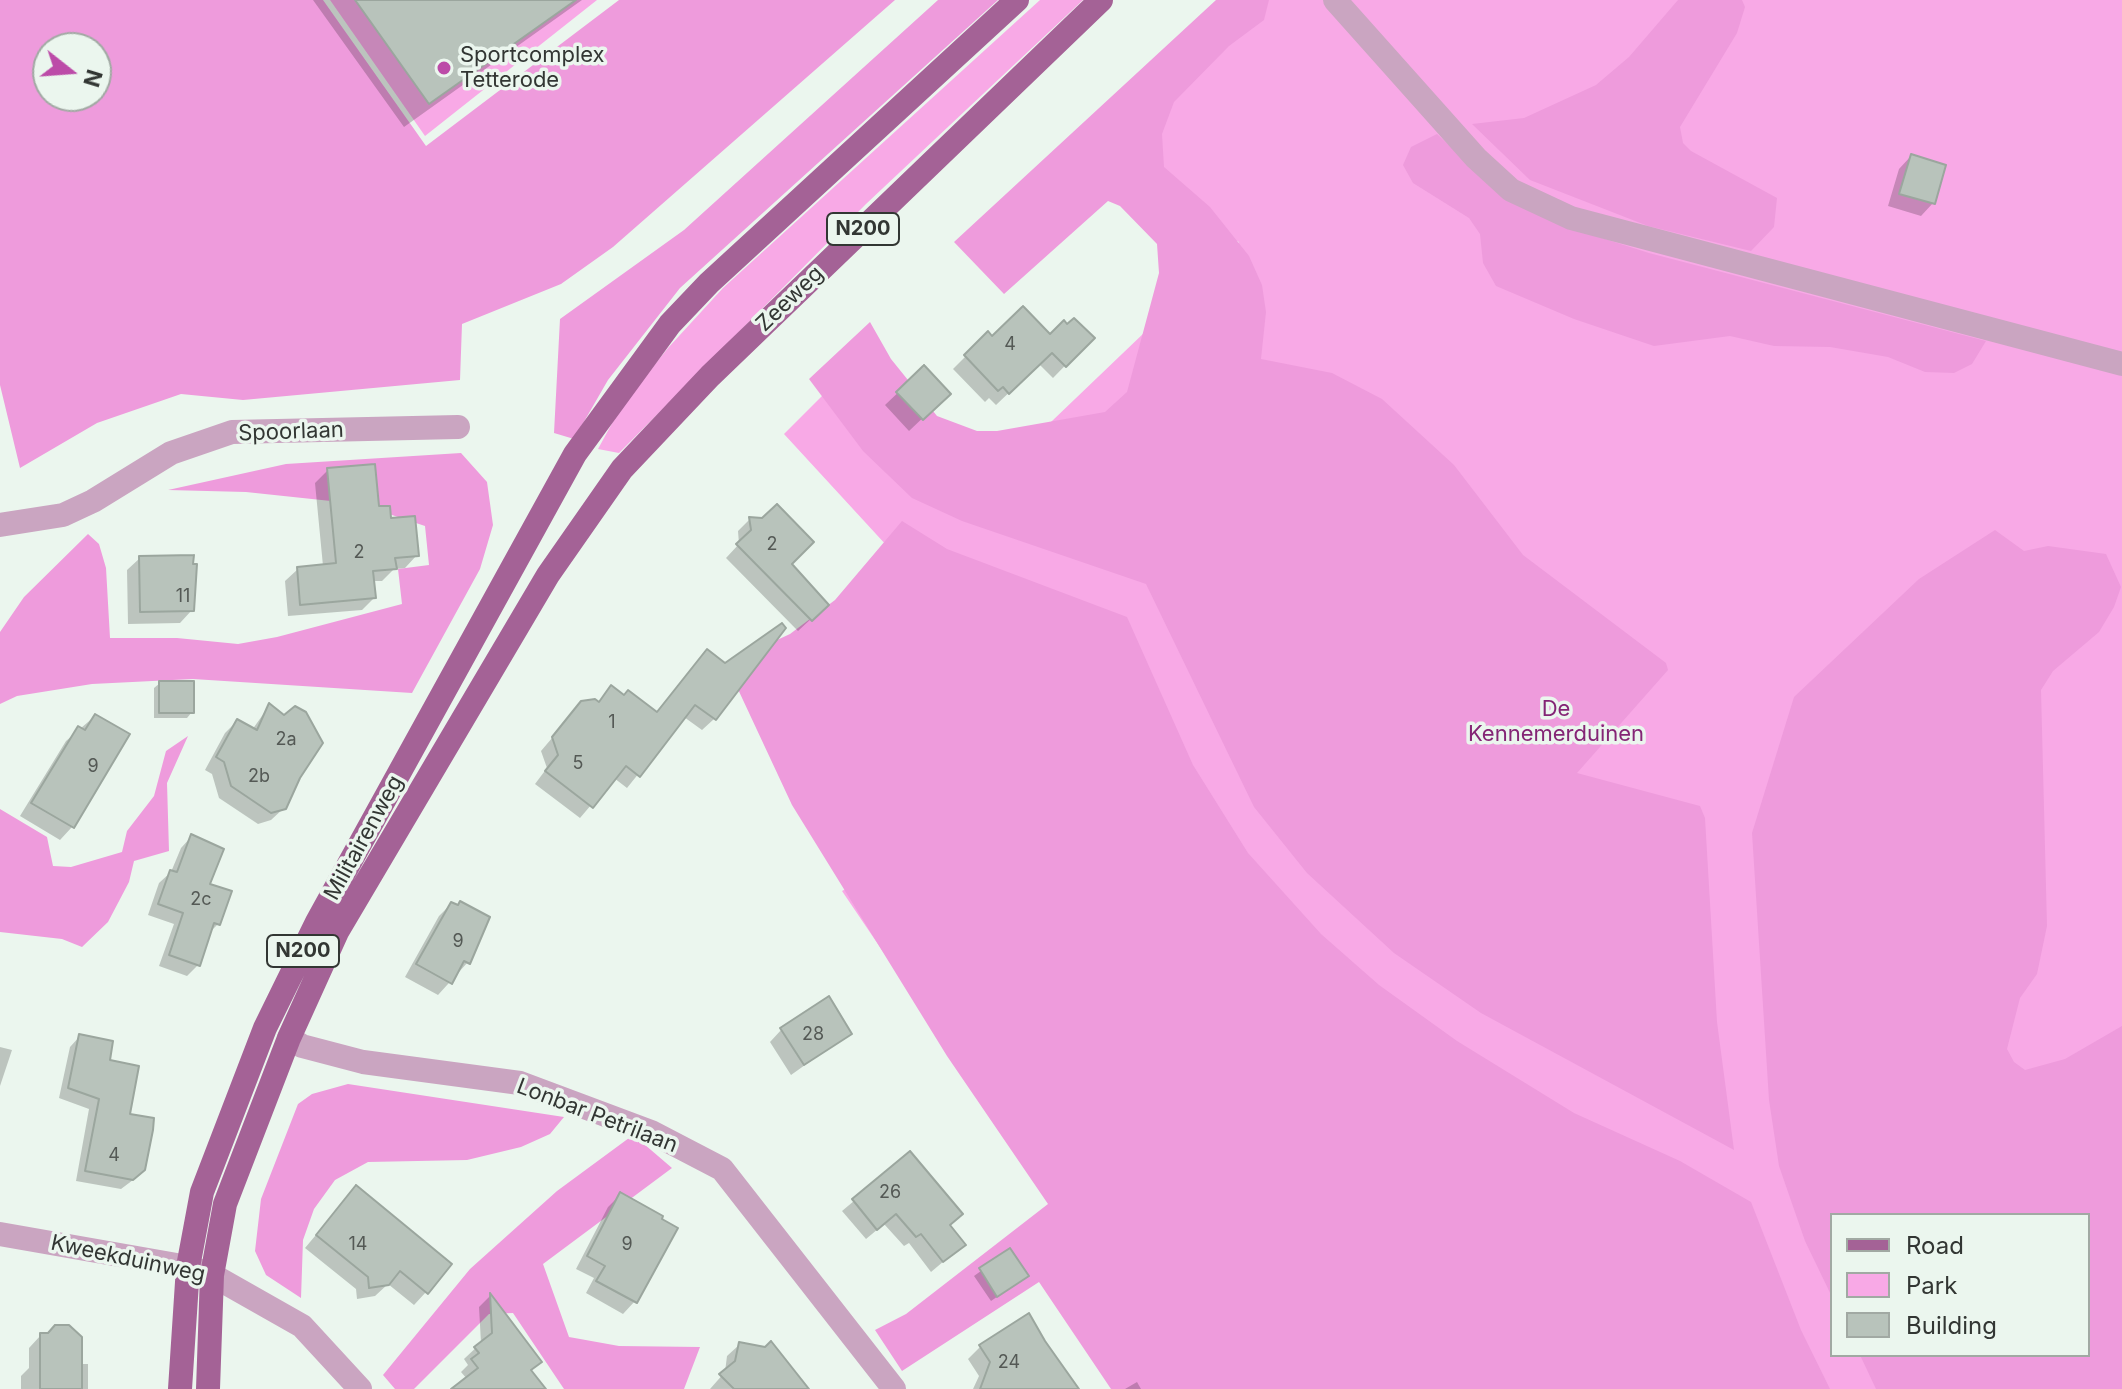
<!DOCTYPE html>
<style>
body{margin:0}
#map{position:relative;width:2122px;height:1389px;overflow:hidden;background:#ebf6ee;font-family:Inter,sans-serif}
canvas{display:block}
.legend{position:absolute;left:1830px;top:1213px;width:260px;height:144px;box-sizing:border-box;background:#ebf6ee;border:2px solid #a1a9a3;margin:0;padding:10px 14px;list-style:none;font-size:24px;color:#323633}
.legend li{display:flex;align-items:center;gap:16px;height:40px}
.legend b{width:40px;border:2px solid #a1a9a3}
.north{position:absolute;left:32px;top:32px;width:80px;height:80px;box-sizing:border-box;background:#ebf6ee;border:2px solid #a1a9a3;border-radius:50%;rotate:107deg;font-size:22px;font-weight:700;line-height:32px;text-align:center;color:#323633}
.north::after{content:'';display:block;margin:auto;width:28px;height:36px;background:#bc4ba8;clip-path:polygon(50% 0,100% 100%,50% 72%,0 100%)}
</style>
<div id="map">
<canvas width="2122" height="1389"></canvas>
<ul class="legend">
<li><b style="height:10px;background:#a46296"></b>Road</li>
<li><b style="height:22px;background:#f8a9e6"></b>Park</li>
<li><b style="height:22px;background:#b8c3bb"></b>Building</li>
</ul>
<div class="north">N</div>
</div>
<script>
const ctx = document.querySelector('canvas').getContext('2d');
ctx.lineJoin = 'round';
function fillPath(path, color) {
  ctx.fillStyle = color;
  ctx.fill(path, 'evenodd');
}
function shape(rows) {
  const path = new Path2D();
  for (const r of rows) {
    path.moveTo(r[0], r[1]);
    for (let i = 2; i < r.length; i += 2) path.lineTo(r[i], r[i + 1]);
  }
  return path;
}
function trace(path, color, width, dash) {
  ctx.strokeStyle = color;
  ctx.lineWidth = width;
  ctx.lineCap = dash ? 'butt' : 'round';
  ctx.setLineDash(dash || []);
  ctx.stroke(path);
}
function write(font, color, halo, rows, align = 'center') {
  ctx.font = font + ' Inter,sans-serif';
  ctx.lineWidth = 7;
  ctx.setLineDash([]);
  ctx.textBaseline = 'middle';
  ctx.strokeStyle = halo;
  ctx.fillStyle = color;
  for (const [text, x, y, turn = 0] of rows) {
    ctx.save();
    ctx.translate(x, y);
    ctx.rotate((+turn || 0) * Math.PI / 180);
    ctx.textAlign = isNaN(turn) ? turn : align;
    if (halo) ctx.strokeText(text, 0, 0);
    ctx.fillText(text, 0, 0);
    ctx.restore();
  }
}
const green = shape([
 [330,0,597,0,425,136],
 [1040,0,1083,0,866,204,619,453,598,449,622,405,668,348,723,288],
 [1253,0,2122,0,2122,1389,1179,1389,842,891,897,860,899,559,784,434,855,363,982,488,1239,242,1047,178],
 [1832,1215,2088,1215,2088,1355,1832,1355]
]);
const forest = shape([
 [0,0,323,0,426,146,619,0,895,0,613,247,561,284,462,324,460,380,243,400,181,394,97,423,20,468,0,385],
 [48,48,96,48,96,96,48,96],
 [938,0,998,0,680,288,608,380,574,439,554,433,560,319,684,230],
 [1216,0,1269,0,1264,20,1229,46,1174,102,1162,134,1164,167,1210,207,1249,256,1262,285,1266,312,1261,359,1332,373,1382,399,1454,465,1523,555,1666,663,1668,670,1577,773,1700,806,1705,818,1717,1022,1734,1150,1481,1013,1394,953,1307,873,1254,807,1146,584,962,521,912,498,863,451,809,379,870,322,891,359,937,416,977,431,997,431,1105,412,1127,392,1159,273,1157,244,1120,206,1108,201,1004,294,954,242],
 [1678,0,1742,0,1745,7,1737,33,1680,127,1683,143,1691,151,1777,198,1774,227,1751,251,1648,226,1530,180,1472,124,1524,118,1596,85,1629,57],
 [1437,134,1497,191,1580,231,1649,253,1986,341,1972,364,1954,373,1925,372,1888,357,1830,347,1774,346,1730,336,1654,346,1574,319,1496,286,1483,263,1480,234,1469,218,1413,183,1403,165,1411,147],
 [461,453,487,482,493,525,480,569,412,693,193,679,92,684,17,696,0,704,0,632,24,597,88,534,99,544,106,568,110,638,177,638,238,644,277,637,402,604,398,569,429,565,425,526,359,504,246,492,168,490,286,464],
 [902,521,947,549,1127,617,1193,765,1248,853,1321,934,1379,985,1457,1041,1574,1113,1680,1161,1751,1202,1801,1330,1830,1389,1111,1389,1039,1282,902,1371,875,1330,906,1314,1048,1204,947,1056,792,805,736,685,749,653,790,634,835,600],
 [1995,530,2024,551,2048,546,2106,554,2121,587,2114,607,2099,632,2053,671,2041,690,2047,926,2037,974,2020,998,2007,1049,2014,1062,2025,1070,2065,1059,2122,1026,2122,1389,1876,1389,1860,1355,2088,1355,2088,1215,1832,1215,1832,1297,1805,1241,1779,1166,1769,1100,1752,833,1794,697,1919,579],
 [188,736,167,783,169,851,134,861,129,882,108,922,82,947,62,939,0,932,0,809,47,837,53,866,71,867,122,852,127,831,154,796,166,751],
 [348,1084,564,1117,550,1134,521,1147,467,1160,368,1162,335,1180,314,1209,303,1240,301,1298,266,1275,255,1251,261,1199,298,1104,312,1094],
 [629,1138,644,1144,672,1168,543,1264,569,1337,619,1346,700,1347,684,1389,564,1389,513,1313,489,1314,414,1389,395,1389,383,1375,470,1269,557,1191]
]);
const shadow = shape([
 [313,0,582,0,404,127],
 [1911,156,1933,203,1921,216,1888,206,1899,169],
 [988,334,992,339,1092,338,1053,378,1039,364,996,405,989,398,985,402,953,369],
 [924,368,948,394,909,431,885,405],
 [328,470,377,509,417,555,405,568,394,569,382,581,372,581,374,598,362,610,288,616,285,581,298,569,323,566,315,483],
 [750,519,826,605,798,631,726,558,739,544,738,531],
 [140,558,191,566,192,610,180,623,128,624,127,570],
 [707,652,714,719,702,730,684,717,627,788,614,778,580,818,535,784,547,768,541,751,575,711,597,703,612,688,655,713],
 [160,683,192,712,187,718,154,718,154,688],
 [269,706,284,718,298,777,284,808,271,820,258,824,219,798,212,774,205,770,225,733,237,721,252,730],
 [95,716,127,735,72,827,60,840,20,816,66,741],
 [191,837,218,924,209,933,198,965,187,976,159,966,174,924,148,915,159,883,171,872,181,848],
 [451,904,468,962,438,995,405,977,439,916],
 [782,1029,850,1033,791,1075,770,1042],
 [80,1036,107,1062,128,1116,133,1180,121,1189,76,1181,89,1109,59,1098,70,1047],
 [0,1047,12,1050,0,1086],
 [910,1154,948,1226,963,1245,931,1272,909,1243,904,1246,884,1224,866,1239,842,1211],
 [356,1187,426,1292,414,1305,388,1284,375,1296,357,1299,356,1289,305,1248],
 [621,1194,635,1301,623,1314,586,1293,594,1278,576,1269,608,1207],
 [1010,1250,1020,1281,991,1301,974,1276],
 [490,1296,539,1362,530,1372,543,1389,454,1389,467,1379,461,1372,468,1365,464,1359,481,1343,479,1307],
 [1029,1316,1078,1389,973,1389,979,1376,968,1359,981,1346],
 [41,1335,48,1335,80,1364,88,1364,88,1389,21,1389,21,1376,29,1368,29,1348],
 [739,1345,806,1389,710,1389,725,1372,727,1356],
 [1137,1382,1141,1389,1125,1389]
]);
const building = shape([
 [355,0,576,0,429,104,355,0],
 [1911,154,1946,165,1935,204,1899,194,1911,154],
 [1023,306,1050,334,1064,320,1067,324,1074,318,1095,338,1066,367,1052,353,1009,394,1003,387,998,391,964,355,988,331,992,336,1023,306],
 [924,365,951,394,923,420,896,392,924,365],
 [375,464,379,506,390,506,391,518,415,516,419,556,395,558,397,569,373,571,376,598,300,605,297,567,336,563,327,468,375,464],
 [777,504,814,542,792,564,829,605,812,621,736,544,751,530,749,517,762,518,777,504],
 [194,555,193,564,197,564,194,611,140,612,139,556,194,555],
 [782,623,786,628,716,720,695,705,640,777,626,766,593,808,545,771,558,755,552,737,581,701,595,699,599,702,611,685,624,695,628,690,657,712,707,649,725,663,782,623],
 [159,681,194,681,194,713,159,713,159,681],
 [269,703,284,715,295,706,306,712,323,743,300,778,286,809,271,813,231,786,224,762,216,757,237,719,257,730,269,703],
 [95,714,130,734,74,828,31,803,78,726,85,730,95,714],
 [191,834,224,849,210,884,232,891,220,925,214,923,200,966,169,955,183,913,158,904,170,870,177,872,191,834],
 [460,901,490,917,470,964,464,961,452,984,416,964,451,902,458,905,460,901],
 [829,996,852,1034,804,1065,780,1028,829,996],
 [79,1034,113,1041,110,1060,139,1066,130,1114,154,1118,153,1130,145,1170,133,1180,85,1171,99,1099,68,1088,79,1034],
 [910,1151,963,1214,950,1225,966,1245,943,1262,921,1234,916,1237,896,1214,877,1230,852,1199,910,1151],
 [356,1185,452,1264,428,1294,400,1271,389,1285,369,1288,368,1277,316,1235,356,1185],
 [620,1192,663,1216,662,1219,678,1228,637,1303,596,1281,605,1266,587,1256,620,1192],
 [1010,1248,1029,1276,997,1297,979,1268,1010,1248],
 [490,1293,542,1362,531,1370,546,1389,451,1389,478,1368,471,1359,479,1353,474,1347,492,1333,490,1293],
 [1029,1313,1045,1341,1079,1389,980,1389,990,1362,979,1345,1029,1313],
 [55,1325,69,1325,82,1337,82,1389,40,1389,40,1333,48,1333,55,1325],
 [771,1341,809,1389,734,1389,719,1374,735,1361,739,1342,765,1347,771,1341]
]);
const minor = shape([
 [1335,0,1476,158,1511,190,1571,218,2122,364],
 [0,525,63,515,93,501,171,453,232,432,458,427],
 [289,1038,302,1046,363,1062,520,1083,651,1132,722,1169,894,1389],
 [0,1234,188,1267,212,1275,302,1326,360,1389]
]);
const major = shape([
 [180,1389,188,1267,202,1192,265,1028,317,922,575,454,670,324,709,283,1017,0],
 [208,1389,212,1275,225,1204,289,1038,337,932,548,575,622,469,710,376,1101,0]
]);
const markers = [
 [444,68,8,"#bc4ba8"]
];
const numberNames = [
 ["4",1010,345],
 ["2",772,545],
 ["2",359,553],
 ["11",183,597],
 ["1",612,723],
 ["2a",286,740],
 ["5",578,764],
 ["9",93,767],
 ["2b",259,777],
 ["2c",201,900],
 ["9",458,942],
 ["28",813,1035],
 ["4",114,1156],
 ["26",890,1193],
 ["14",358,1245],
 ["9",627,1245],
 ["24",1009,1363]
];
const shields = [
 [863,229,72],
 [303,951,72]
];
const shieldNames = [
 ["N200",863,229],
 ["N200",303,951]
];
const poiNames = [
 ["Sportcomplex",460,55],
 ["Tetterode",460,80]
];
const streetNames = [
 ["Zeeweg",790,299,-44],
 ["Spoorlaan",291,432,-2],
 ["Militairenweg",364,838,-61],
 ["Lonbar Petrilaan",597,1116,21],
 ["Kweekduinweg",128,1259,12]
];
const parkNames = [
 ["De",1556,709],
 ["Kennemerduinen",1556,734]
];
fillPath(green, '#f8a9e6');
fillPath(forest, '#ee9bdc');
fillPath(shadow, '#0003');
fillPath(building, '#b8c3bb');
trace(building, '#9ba69e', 2);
trace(minor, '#caa5c1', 24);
trace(major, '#a46296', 24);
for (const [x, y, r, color] of markers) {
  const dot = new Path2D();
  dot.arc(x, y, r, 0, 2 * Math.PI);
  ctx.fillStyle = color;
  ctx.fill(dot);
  trace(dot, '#ebf6ee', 3);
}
write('18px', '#545955', null, numberNames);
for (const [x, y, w] of shields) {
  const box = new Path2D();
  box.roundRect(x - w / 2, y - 16, w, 32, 6);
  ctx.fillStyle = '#ebf6ee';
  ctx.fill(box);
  trace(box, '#323633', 2);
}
write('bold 20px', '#323633', null, shieldNames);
write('22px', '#323633', '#ebf6ee', poiNames, 'left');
write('22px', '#323633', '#ebf6ee', streetNames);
write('22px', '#842575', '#ebf6ee', parkNames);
</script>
